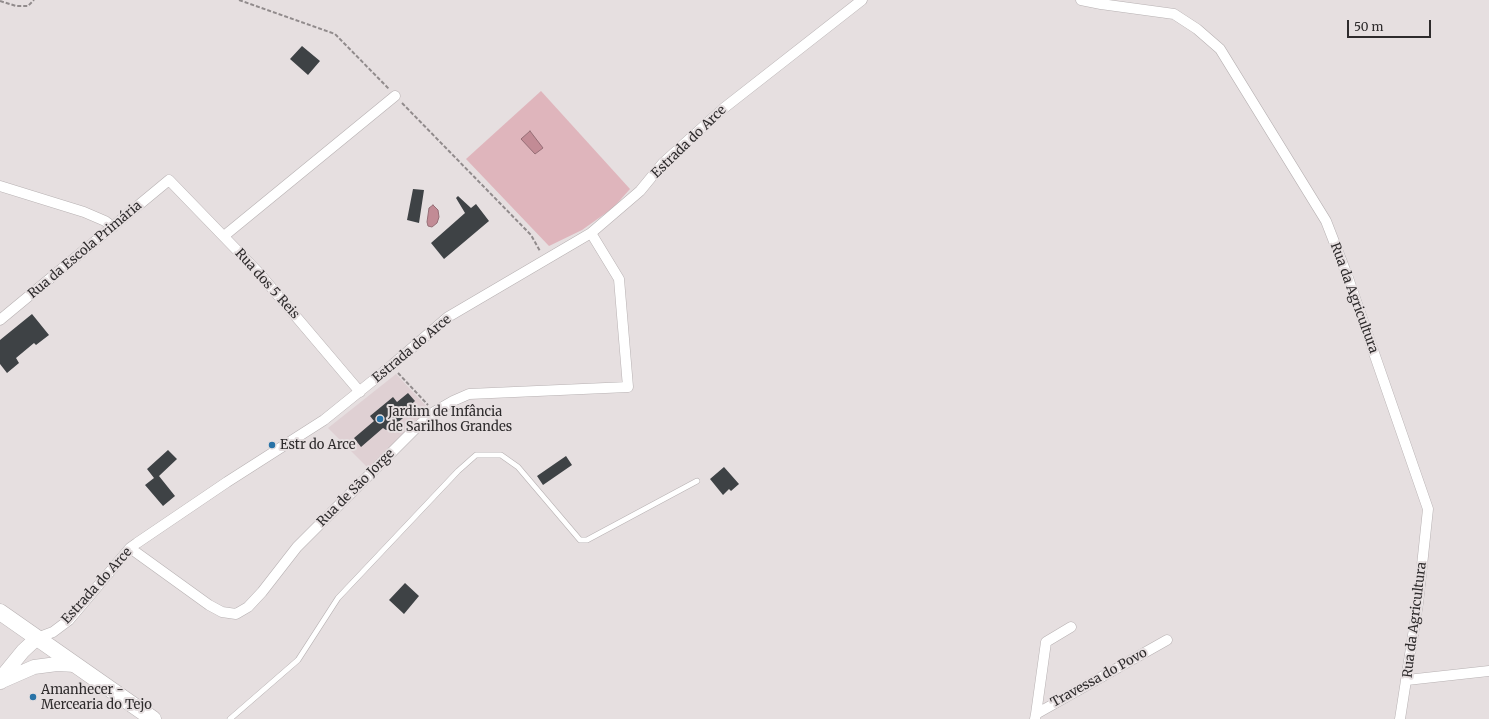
<!DOCTYPE html>
<meta charset="utf-8">
<style>
body{margin:0}
#map{position:relative;width:1489px;height:719px;overflow:hidden;background:#e6dfe0;font-family:Merriweather,serif}
canvas{display:block}
.scale{position:absolute;left:1347px;top:20px;width:84px;height:18px;box-sizing:border-box;border:2px solid #2e2b2c;border-top:0;padding-left:5px;font-size:12px;line-height:14px;white-space:nowrap;color:#2e2b2c;-webkit-text-stroke:3px #e6dfe0;paint-order:stroke}
</style>
<div id="map">
<canvas width="1489" height="719"></canvas>
<div class="scale">50 m</div>
</div>
<script>
const ctx = document.querySelector('canvas').getContext('2d');
ctx.lineJoin = 'round';
function fillPath(path, color) {
  ctx.fillStyle = color;
  ctx.fill(path, 'evenodd');
}
function shape(rows) {
  const path = new Path2D();
  for (const r of rows) {
    path.moveTo(r[0], r[1]);
    for (let i = 2; i < r.length; i += 2) path.lineTo(r[i], r[i + 1]);
  }
  return path;
}
function trace(path, color, width, dash) {
  ctx.strokeStyle = color;
  ctx.lineWidth = width;
  ctx.lineCap = dash ? 'butt' : 'round';
  ctx.setLineDash(dash || []);
  ctx.stroke(path);
}
function write(font, color, halo, rows, align = 'center') {
  ctx.font = font + ' Merriweather,serif';
  ctx.lineWidth = 4;
  ctx.setLineDash([]);
  ctx.textBaseline = 'middle';
  ctx.strokeStyle = halo;
  ctx.fillStyle = color;
  for (const [text, x, y, turn = 0] of rows) {
    ctx.save();
    ctx.translate(x, y);
    ctx.rotate((+turn || 0) * Math.PI / 180);
    ctx.textAlign = isNaN(turn) ? turn : align;
    if (halo) ctx.strokeText(text, 0, 0);
    ctx.fillText(text, 0, 0);
    ctx.restore();
  }
}
const built = shape([
 [396,374,429,409,368,468,328,428]
]);
const green = shape([
 [541,91,630,189,613,208,582,230,549,246,466,159]
]);
const water = shape([
 [530,131,543,148,535,154,521,139,530,131],
 [433,205,438,210,439,217,437,223,432,227,428,226,427,222,429,208,433,205]
]);
const building = shape([
 [302,46,320,61,308,75,290,59],
 [413,189,424,190,419,223,407,220],
 [458,196,471,208,476,204,489,221,444,259,431,243,465,213,456,198],
 [32,314,49,335,36,345,34,343,16,358,19,363,7,373,0,364,0,340],
 [408,393,415,401,402,413,404,415,402,417,403,418,389,430,388,429,386,430,383,428,361,447,354,438,374,421,370,416,393,397,397,402],
 [168,450,177,459,159,476,175,496,163,506,145,485,154,478,147,469],
 [566,456,572,465,543,485,537,476],
 [724,467,739,484,731,491,729,489,723,495,710,479],
 [405,583,419,596,404,614,389,600]
]);
const path = shape([
 [239,0,335,34,389,89],
 [0,1,16,6,28,6,34,0],
 [402,103,531,235,540,251],
 [398,373,428,405]
]);
const lane = shape([
 [230,719,298,660,338,598,458,471,476,455,501,455,518,467,580,540,587,540,697,481]
]);
const street = shape([
 [1081,0,1101,4,1174,14,1197,29,1220,49,1326,221,1347,275,1428,509,1418,603,1400,719],
 [0,186,84,212,105,221,113,227],
 [224,236,395,96],
 [0,320,169,180,259,273,360,392],
 [130,548,209,605,222,612,236,614,248,607,262,592,297,547,416,428,434,412,453,401,469,394,628,387,619,279,591,233],
 [37,638,53,632,69,620,130,548,137,543,227,482,324,420,391,366,448,317,591,233,640,191,663,163,724,108,862,0],
 [1407,680,1489,671],
 [1036,714,1046,642,1071,627],
 [1035,719,1036,714,1167,640]
]);
const secondary = shape([
 [2,681,34,667,57,664,76,665],
 [1,682,5,673,23,651,37,638]
]);
const primary = shape([
 [0,612,153,719]
]);
const markers = [
 [380,419,4,"#2973a7"],
 [272,445,4,"#2973a7"],
 [33,697,4,"#2973a7"]
];
const streetNames = [
 ["Estrada do Arce",689,142,-44],
 ["Rua da Escola Primária",85,250,-40],
 ["Rua dos 5 Reis",267,284,48],
 ["Rua da Agricultura",1354,298,70],
 ["Estrada do Arce",412,349,-40],
 ["Rua de São Jorge",356,488,-45],
 ["Estrada do Arce",97,586,-48],
 ["Rua da Agricultura",1415,620,-83],
 ["Travessa do Povo",1099,678,-29]
];
const poiNames = [
 ["Jardim de Infância",388,412],
 ["de Sarilhos Grandes",388,427],
 ["Estr do Arce",280,445],
 ["Amanhecer -",41,690],
 ["Mercearia do Tejo",41,705]
];
fillPath(built, '#dfd0d3');
fillPath(green, '#dfb5bc');
fillPath(water, '#c28b95');
trace(water, '#966e76', 1);
fillPath(building, '#3e4245');
trace(lane, '#b7b1b2', 6);
trace(street, '#b7b1b2', 11);
trace(secondary, '#b7b1b2', 15);
trace(primary, '#b7b1b2', 17);
trace(path, '#918b8c', 2, [4, 2]);
trace(lane, '#fff', 5);
trace(street, '#fff', 10);
trace(secondary, '#fff', 14);
trace(primary, '#fff', 16);
for (const [x, y, r, color] of markers) {
  const dot = new Path2D();
  dot.arc(x, y, r, 0, 2 * Math.PI);
  ctx.fillStyle = color;
  ctx.fill(dot);
  trace(dot, '#e6dfe0', 1.5);
}
write('13px', '#2e2b2c', '#e6dfe0', streetNames);
write('13px', '#2e2b2c', '#e6dfe0', poiNames, 'left');
</script>
